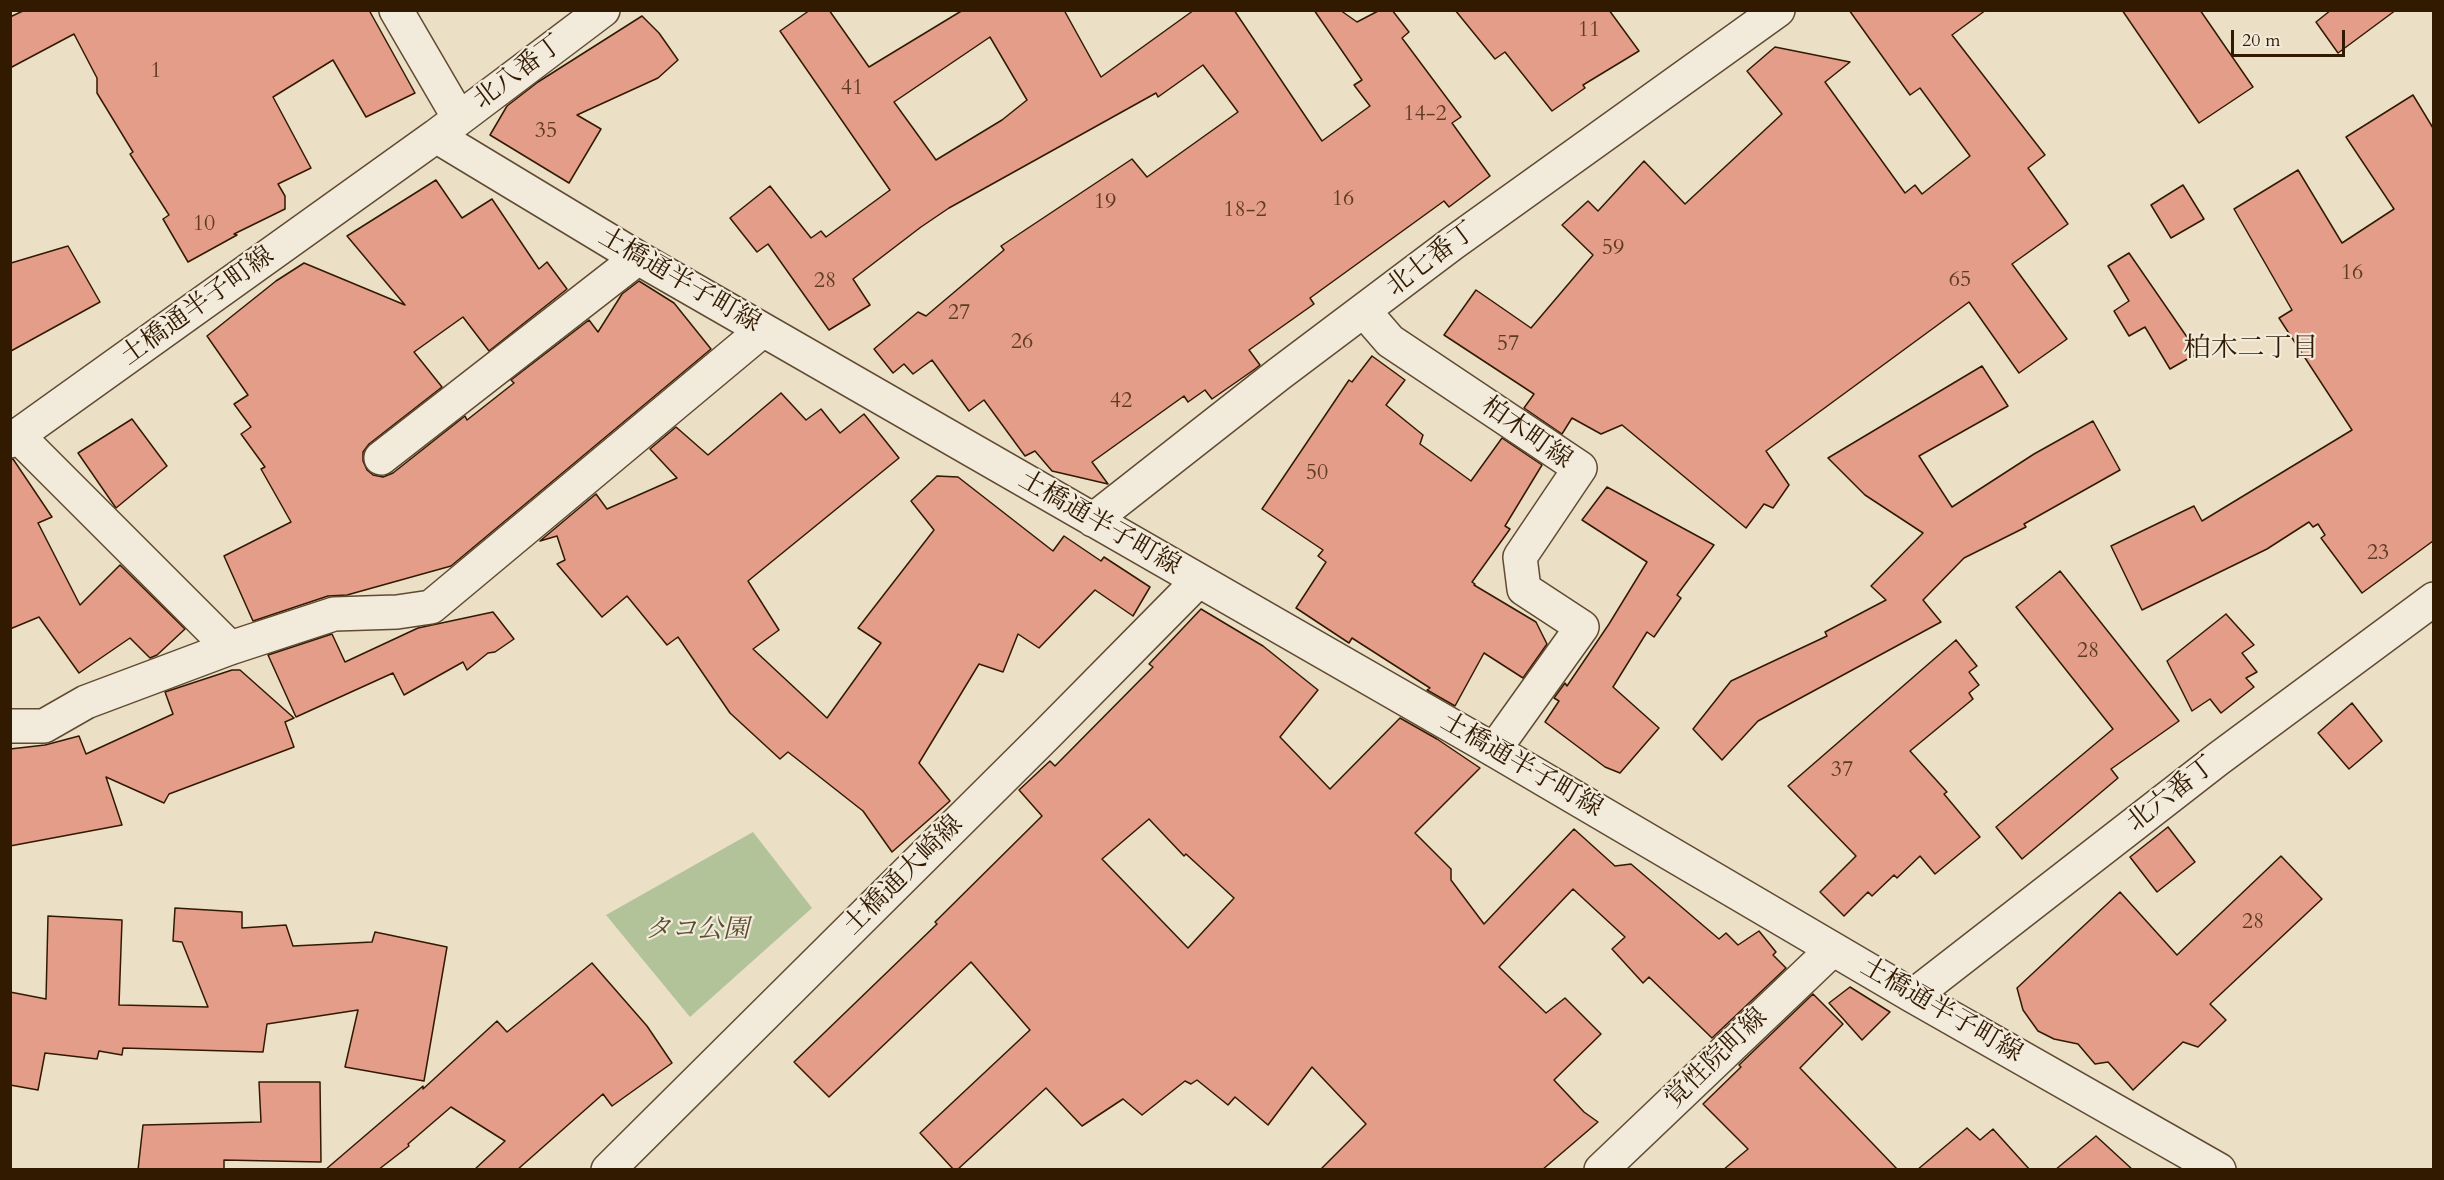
<!DOCTYPE html>
<meta charset="utf-8">
<style>
body{margin:0}
#map{position:relative;width:2444px;height:1180px;overflow:hidden;background:#ebdfc6;font-family:Cardo,serif}
canvas{display:block}
.frame{position:absolute;inset:0;border:12px solid #321a00;pointer-events:none}
.scale{position:absolute;left:2231px;top:30px;width:114px;height:27px;box-sizing:border-box;border:3px solid #321a00;border-top:0;padding-left:8px;font-size:18px;line-height:21px;white-space:nowrap;color:#321a00;-webkit-text-stroke:4px #f2eada;paint-order:stroke}
</style>
<div id="map">
<canvas width="2444" height="1180"></canvas>
<div class="frame"></div>
<div class="scale">20 m</div>
</div>
<script>
const ctx = document.querySelector('canvas').getContext('2d');
ctx.lineJoin = 'round';
function fillPath(path, color) {
  ctx.fillStyle = color;
  ctx.fill(path, 'evenodd');
}
function shape(rows) {
  const path = new Path2D();
  for (const r of rows) {
    path.moveTo(r[0], r[1]);
    for (let i = 2; i < r.length; i += 2) path.lineTo(r[i], r[i + 1]);
  }
  return path;
}
function trace(path, color, width, dash) {
  ctx.strokeStyle = color;
  ctx.lineWidth = width;
  ctx.lineCap = dash ? 'butt' : 'round';
  ctx.setLineDash(dash || []);
  ctx.stroke(path);
}
function write(font, color, halo, rows, align = 'center') {
  ctx.font = font + ' Cardo,"Noto Serif JP",serif';
  ctx.lineWidth = 4.5;
  ctx.setLineDash([]);
  ctx.textBaseline = 'middle';
  ctx.strokeStyle = halo;
  ctx.fillStyle = color;
  for (const [text, x, y, turn = 0] of rows) {
    ctx.save();
    ctx.translate(x, y);
    ctx.rotate((+turn || 0) * Math.PI / 180);
    ctx.textAlign = isNaN(turn) ? turn : align;
    if (halo) ctx.strokeText(text, 0, 0);
    ctx.fillText(text, 0, 0);
    ctx.restore();
  }
}
const green = shape([
 [753,832,812,908,690,1017,606,915]
]);
const building = shape([
 [25,10,369,10,415,93,366,117,333,60,273,97,311,168,278,184,285,196,285,209,234,234,237,235,188,262,163,219,169,215,130,154,133,152,97,93,97,78,74,34,10,68,10,17,25,10],
 [810,10,829,10,869,67,963,10,1064,10,1101,77,1194,10,1234,10,1322,141,1370,106,1354,85,1362,80,1314,10,1340,10,1357,22,1380,10,1392,10,1409,32,1402,38,1461,117,1452,123,1490,176,1449,207,1444,201,1310,298,1314,304,1249,350,1260,365,1255,369,1212,399,1205,390,1188,402,1184,396,1092,462,1108,484,1052,471,1035,451,1025,456,984,400,969,411,932,360,913,374,904,364,893,373,874,349,918,312,926,316,1004,250,1001,246,1132,159,1147,177,1238,112,1203,65,1158,97,1156,93,949,208,921,227,853,279,870,305,829,330,768,244,757,252,730,218,770,186,811,238,821,231,826,237,890,190,780,31,810,10],
 [990,37,1027,100,1002,120,936,160,894,102,990,37],
 [1455,10,1609,10,1639,51,1583,85,1585,88,1552,111,1505,52,1495,59,1455,10],
 [1849,10,1986,10,1952,35,2045,155,2028,168,2068,224,2012,264,2067,339,2019,373,1969,302,1766,451,1789,485,1773,508,1764,504,1746,528,1622,425,1601,434,1572,418,1562,434,1524,408,1534,394,1444,335,1476,290,1531,328,1593,255,1562,225,1588,201,1598,211,1644,161,1685,204,1782,114,1747,71,1775,47,1850,62,1825,82,1905,193,1915,185,1922,194,1970,156,1920,88,1910,95,1849,10],
 [2122,10,2200,10,2253,87,2199,123,2122,10],
 [2331,10,2396,10,2338,53,2316,22,2331,10],
 [642,16,659,33,678,60,658,78,577,115,601,129,569,183,490,135,507,106,538,82,642,16],
 [2413,95,2433,128,2433,541,2362,593,2321,538,2325,535,2318,524,2313,527,2309,522,2267,549,2142,610,2111,546,2194,506,2202,521,2352,430,2279,318,2292,310,2234,209,2298,170,2342,243,2394,209,2346,137,2413,95],
 [436,180,462,218,492,199,539,269,547,262,567,289,489,351,463,317,414,352,442,387,369,444,363,452,363,461,367,470,373,475,383,477,393,473,465,416,467,420,514,383,511,380,589,320,598,332,622,294,639,281,674,303,711,349,451,566,347,595,328,596,253,621,224,556,291,522,261,469,265,467,241,434,251,427,234,404,248,395,207,336,276,281,304,263,405,305,347,236,436,180],
 [2183,185,2204,219,2171,238,2151,205,2183,185],
 [68,246,100,302,11,351,11,263,68,246],
 [2129,253,2198,353,2170,369,2145,327,2129,336,2114,311,2129,301,2108,266,2129,253],
 [1372,356,1405,380,1386,405,1423,435,1420,444,1471,481,1502,438,1542,465,1505,526,1510,529,1472,582,1475,584,1474,585,1536,622,1547,644,1523,678,1484,653,1455,706,1427,690,1430,688,1352,638,1349,643,1296,608,1326,562,1318,556,1323,550,1262,509,1349,380,1352,382,1372,356],
 [1982,366,2008,406,1919,456,1952,507,2034,454,2093,421,2120,470,2024,524,2026,527,1964,558,1923,600,1941,622,1758,721,1722,760,1693,729,1731,681,1827,636,1825,632,1886,600,1871,586,1923,533,1865,495,1828,458,1982,366],
 [781,393,806,420,821,409,840,433,864,414,899,458,748,581,779,630,753,649,827,718,881,643,858,628,934,530,911,501,937,476,958,477,1053,551,1064,536,1101,561,1104,557,1150,587,1133,616,1095,590,1039,648,1018,634,1003,672,979,664,919,763,950,801,892,852,863,811,788,752,780,759,730,713,678,637,667,645,627,596,602,617,557,564,565,560,557,536,540,541,596,494,607,509,677,478,650,449,676,427,708,455,781,393],
 [132,419,167,466,116,508,78,453,132,419],
 [13,459,52,517,38,523,80,605,120,565,185,629,157,655,150,658,130,638,79,673,39,617,10,629,10,460,13,459],
 [1607,487,1714,545,1677,595,1681,598,1654,637,1647,632,1613,687,1659,728,1620,773,1605,767,1545,722,1559,701,1554,698,1565,683,1567,686,1609,624,1647,562,1582,520,1607,487],
 [2060,571,2179,721,2111,769,2118,778,2022,859,1996,827,2113,729,2016,607,2060,571],
 [1201,609,1263,646,1318,690,1280,737,1330,789,1400,718,1437,739,1480,768,1415,833,1451,869,1451,880,1484,924,1574,829,1615,866,1631,864,1719,939,1726,933,1738,945,1759,931,1776,952,1773,955,1786,968,1712,1038,1649,977,1643,983,1612,949,1625,937,1573,889,1499,967,1546,1013,1565,998,1601,1034,1554,1080,1584,1112,1598,1122,1542,1170,1320,1170,1366,1124,1312,1067,1268,1125,1235,1097,1228,1105,1197,1080,1191,1084,1185,1081,1142,1115,1123,1099,1082,1126,1046,1088,957,1170,954,1170,920,1133,1030,1030,971,962,829,1097,794,1062,937,924,935,922,1042,816,1019,790,1050,761,1055,766,1153,667,1149,664,1201,609],
 [1149,819,1184,856,1186,854,1234,898,1188,948,1102,859,1149,819],
 [493,612,514,639,495,652,488,653,467,670,463,662,404,695,393,673,296,717,268,655,332,634,345,662,418,628,493,612],
 [2226,614,2254,645,2242,653,2257,672,2246,678,2254,687,2221,713,2210,699,2192,711,2167,661,2226,614],
 [1956,640,1977,666,1969,672,1979,685,1969,693,1973,699,1910,751,1947,792,1944,794,1980,837,1935,874,1920,856,1897,878,1894,875,1872,896,1868,892,1844,916,1820,892,1856,856,1788,786,1956,640],
 [232,670,240,670,294,718,285,722,294,747,169,794,164,803,106,777,122,825,10,846,10,749,45,745,79,736,86,754,173,714,165,692,232,670],
 [2352,703,2382,741,2349,769,2318,733,2352,703],
 [2168,827,2195,862,2157,892,2130,857,2168,827],
 [2281,856,2322,899,2210,1004,2226,1020,2198,1047,2183,1042,2133,1090,2108,1062,2095,1064,2078,1044,2054,1039,2038,1031,2023,1010,2017,988,2120,892,2177,955,2281,856],
 [175,908,242,912,242,928,286,925,293,946,372,942,375,932,447,947,424,1081,345,1067,358,1010,267,1024,263,1052,123,1048,122,1055,99,1051,97,1059,45,1053,38,1090,10,1085,10,992,46,999,48,916,122,920,119,1005,208,1007,182,942,173,941,175,908],
 [592,963,647,1026,672,1063,612,1106,603,1094,517,1170,474,1170,505,1141,451,1107,408,1144,409,1146,378,1170,325,1170,423,1086,423,1089,497,1021,507,1032,592,963],
 [1850,987,1890,1012,1862,1040,1829,1003,1850,987],
 [1813,994,1843,1024,1800,1068,1898,1170,1723,1170,1748,1149,1703,1104,1741,1067,1739,1065,1813,994],
 [259,1082,320,1082,321,1162,224,1160,224,1170,138,1170,143,1125,261,1122,259,1082],
 [1967,1128,1980,1140,1993,1129,2030,1170,1917,1170,1967,1128],
 [2096,1136,2133,1170,2055,1170,2096,1136]
]);
const minor = shape([
 [396,10,459,118],
 [436,136,638,258,1494,750,1913,996,2219,1170],
 [1364,311,1390,341,1580,468,1520,557,1524,589,1582,627,1494,750],
 [18,436,230,648],
 [10,441,436,136,603,10],
 [381,458,638,258],
 [1093,520,1279,374,1453,243,1778,10],
 [10,726,44,726,86,702,230,648,334,614,397,612,431,607,763,330],
 [1913,996,2218,759,2434,599],
 [608,1170,1047,734,1198,581],
 [1601,1170,1833,949]
]);
const numberNames = [
 ["11",1589,31],
 ["1",156,72],
 ["41",852,89],
 ["14-2",1425,115],
 ["35",546,132],
 ["16",1343,200],
 ["19",1105,203],
 ["18-2",1245,211],
 ["10",204,225],
 ["59",1613,249],
 ["16",2352,274],
 ["65",1960,281],
 ["28",825,282],
 ["27",959,314],
 ["26",1022,343],
 ["57",1508,345],
 ["42",1121,402],
 ["50",1317,474],
 ["23",2378,554],
 ["28",2088,652],
 ["37",1842,771],
 ["28",2253,923]
];
const streetNames = [
 ["北八番丁",519,73,-37],
 ["北七番丁",1432,260,-37],
 ["土橋通半子町線",679,281,30],
 ["土橋通半子町線",198,307,-36],
 ["柏木町線",1526,434,35],
 ["土橋通半子町線",1099,524,30],
 ["土橋通半子町線",1521,766,30],
 ["北六番丁",2172,795,-38],
 ["土橋通大崎線",904,876,-45],
 ["土橋通半子町線",1941,1011,30],
 ["覚性院町線",1717,1059,-44]
];
const parkNames = [
 ["タコ公園",697,931]
];
const neighbourhoodNames = [
 ["柏木二丁目",2251,350]
];
fillPath(green, '#b2c399');
fillPath(building, '#e39d88');
trace(building, '#321a00', 1.5);
trace(minor, '#604b32', 36);
trace(minor, '#f2eada', 33);
write('22px', '#5e3b22', null, numberNames);
write('26px', '#321a00', '#f2eada', streetNames);
write('italic 26px', '#584d2e', '#f2eada', parkNames);
write('27px', '#321a00', '#f2eada', neighbourhoodNames);
</script>
